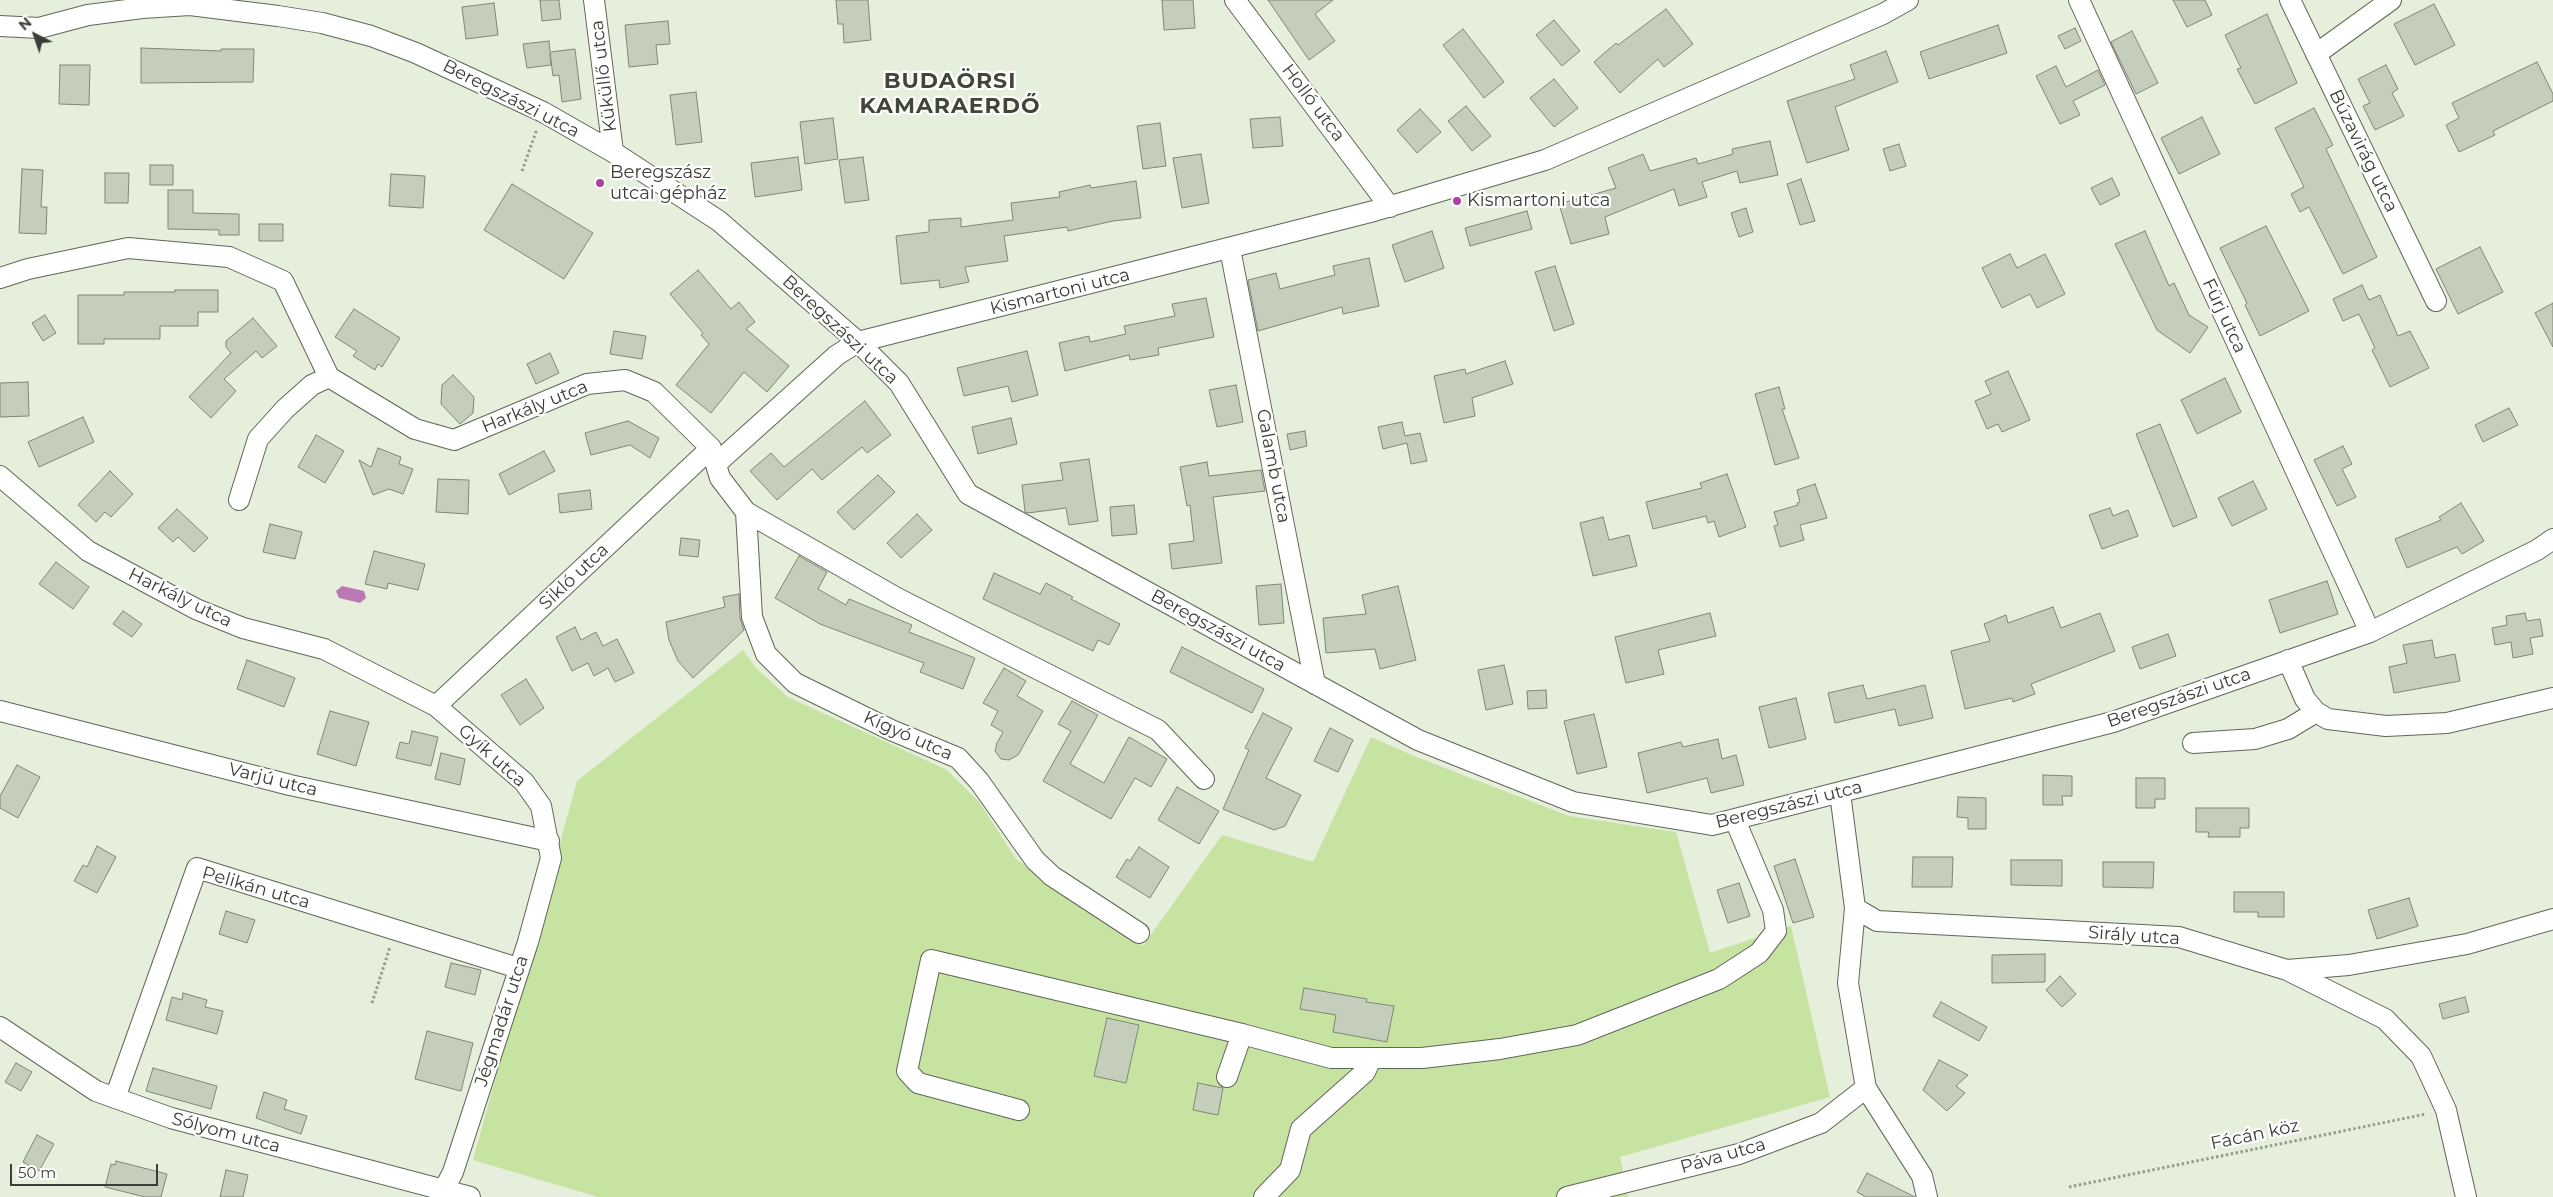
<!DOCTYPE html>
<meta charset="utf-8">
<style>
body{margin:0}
#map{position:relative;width:2553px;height:1197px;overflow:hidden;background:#e6eedc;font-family:Montserrat,sans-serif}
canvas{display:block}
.north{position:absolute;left:10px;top:10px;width:50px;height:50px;-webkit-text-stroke:4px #fff;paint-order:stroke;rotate:319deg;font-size:14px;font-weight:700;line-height:20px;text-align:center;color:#3b3e37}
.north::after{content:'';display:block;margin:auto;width:18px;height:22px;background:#3b3e37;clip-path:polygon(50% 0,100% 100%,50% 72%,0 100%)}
.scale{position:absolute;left:10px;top:1164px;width:148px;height:22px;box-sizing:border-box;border:2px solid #3b3e37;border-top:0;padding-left:6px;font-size:15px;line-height:18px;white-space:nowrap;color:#3b3e37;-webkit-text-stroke:4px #fff;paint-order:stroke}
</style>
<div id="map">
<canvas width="2553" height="1197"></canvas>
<div class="north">N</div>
<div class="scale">50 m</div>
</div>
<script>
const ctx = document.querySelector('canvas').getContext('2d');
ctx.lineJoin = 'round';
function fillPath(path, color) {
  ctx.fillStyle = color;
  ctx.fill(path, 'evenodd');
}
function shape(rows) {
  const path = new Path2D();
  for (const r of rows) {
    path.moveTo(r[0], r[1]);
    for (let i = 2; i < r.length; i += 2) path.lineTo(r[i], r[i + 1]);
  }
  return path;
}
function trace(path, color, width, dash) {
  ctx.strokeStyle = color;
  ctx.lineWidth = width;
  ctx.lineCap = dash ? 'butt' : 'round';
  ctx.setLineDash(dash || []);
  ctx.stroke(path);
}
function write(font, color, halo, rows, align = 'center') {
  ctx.font = font + ' Montserrat,sans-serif';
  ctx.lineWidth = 4.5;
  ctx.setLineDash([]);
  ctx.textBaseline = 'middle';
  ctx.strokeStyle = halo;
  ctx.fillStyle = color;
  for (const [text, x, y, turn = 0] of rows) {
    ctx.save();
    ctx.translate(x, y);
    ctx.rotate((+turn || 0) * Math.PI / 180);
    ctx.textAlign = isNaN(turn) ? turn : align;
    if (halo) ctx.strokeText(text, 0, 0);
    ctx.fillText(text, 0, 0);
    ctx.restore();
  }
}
const green = shape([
 [743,650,756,668,788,697,947,770,980,803,1016,859,1143,946,1222,835,1313,862,1371,737,1414,756,1569,816,1676,832,1710,953,1791,926,1830,1097,1620,1157,1628,1197,598,1197,473,1160,577,781]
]);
const water = shape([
 [342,586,364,591,366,598,360,603,339,598,336,591]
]);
const building = shape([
 [540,0,559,0,561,19,542,21,540,0],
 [836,0,868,0,871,40,844,43,843,24,838,24,836,0],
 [1162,0,1193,0,1195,28,1164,30,1162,0],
 [1268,0,1333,0,1315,14,1335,41,1309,60,1268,0],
 [2173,0,2205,0,2212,15,2187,27,2173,0],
 [494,3,498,35,466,39,462,7,494,3],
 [2434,4,2455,45,2415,65,2394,24,2434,4],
 [1666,9,1693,44,1664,67,1658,59,1620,93,1594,62,1616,43,1618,45,1666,9],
 [2267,14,2297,83,2255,104,2237,69,2241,68,2225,35,2267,14],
 [1554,20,1580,51,1562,66,1536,35,1554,20],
 [668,21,670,44,656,45,658,64,629,67,625,25,668,21],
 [1998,25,2007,53,1929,79,1920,52,1998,25],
 [2075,28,2081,41,2065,49,2058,36,2075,28],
 [1463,29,1504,82,1484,98,1443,45,1463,29],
 [2132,31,2158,83,2136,94,2111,42,2132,31],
 [549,41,550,52,575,49,581,99,562,102,559,75,553,76,550,53,551,65,527,68,523,44,549,41],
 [141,48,221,51,221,49,254,49,253,82,141,83,141,48],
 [1886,51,1898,82,1835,107,1849,150,1807,163,1787,101,1855,79,1850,65,1886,51],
 [2537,62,2553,94,2553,101,2493,131,2495,135,2459,152,2446,125,2459,118,2452,103,2537,62],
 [60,65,90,65,89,105,59,104,60,65],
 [2386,65,2398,89,2392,93,2404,116,2375,130,2363,106,2370,103,2358,79,2386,65],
 [2056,66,2066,87,2098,70,2105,85,2073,101,2080,115,2060,124,2036,76,2056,66],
 [1554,79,1578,108,1554,127,1530,98,1554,79],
 [696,92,702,142,676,145,670,95,696,92],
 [1466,106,1491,136,1472,151,1448,121,1466,106],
 [2314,108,2333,145,2326,149,2377,257,2343,274,2309,207,2300,212,2291,194,2304,187,2275,128,2314,108],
 [1420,109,1441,132,1417,153,1397,130,1420,109],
 [1280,117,1283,146,1253,148,1250,119,1280,117],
 [2202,117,2220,154,2179,174,2161,138,2202,117],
 [833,118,838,159,805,164,800,122,833,118],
 [1160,123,1166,166,1143,169,1137,126,1160,123],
 [1770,141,1778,175,1740,183,1737,171,1702,182,1707,197,1679,206,1674,189,1605,217,1609,234,1571,244,1559,204,1616,188,1608,168,1643,154,1650,171,1696,158,1698,164,1733,154,1732,149,1770,141],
 [1899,144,1906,166,1890,171,1883,149,1899,144],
 [1201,154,1209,203,1182,208,1173,158,1201,154],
 [798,157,802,190,755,197,751,163,798,157],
 [863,157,869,200,845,203,839,160,863,157],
 [150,165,173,165,173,185,150,185,150,165],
 [22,169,43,170,41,207,47,207,46,234,19,233,22,169],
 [105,173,129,173,128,203,105,203,105,173],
 [391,174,425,176,423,208,389,206,391,174],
 [2112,178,2120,195,2100,205,2091,188,2112,178],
 [1801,179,1815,221,1800,225,1787,184,1801,179],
 [1136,181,1141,218,1113,221,1068,231,1067,227,1004,236,1008,261,965,267,969,282,940,288,939,280,901,284,896,236,929,232,929,220,961,218,961,227,1013,220,1011,203,1060,197,1059,192,1090,185,1091,188,1136,181],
 [512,184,593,233,564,279,484,230,512,184],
 [168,190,193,190,193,213,239,214,239,235,219,235,219,230,168,229,168,190],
 [1746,208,1753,232,1739,237,1731,213,1746,208],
 [1527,211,1532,229,1470,246,1465,228,1527,211],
 [259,224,283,224,283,241,259,241,259,224],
 [2266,226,2309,311,2260,336,2245,305,2247,303,2220,248,2266,226],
 [1432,231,1444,268,1405,282,1392,245,1432,231],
 [2145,231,2169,286,2174,283,2189,315,2208,327,2190,353,2157,330,2115,244,2145,231],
 [2480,247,2503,292,2458,314,2436,269,2480,247],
 [2010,254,2017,268,2045,254,2065,294,2037,308,2030,294,2002,308,1982,268,2010,254],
 [1369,258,1379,306,1343,314,1342,307,1258,331,1248,280,1276,273,1280,289,1335,275,1333,266,1369,258],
 [1555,266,1574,324,1554,331,1535,272,1555,266],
 [698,270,731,309,739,302,755,322,746,329,789,366,767,392,744,372,711,413,676,385,709,344,701,335,703,333,670,294,698,270],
 [2362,285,2369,300,2380,295,2398,336,2410,331,2429,368,2390,387,2372,350,2375,348,2359,314,2343,321,2333,299,2362,285],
 [175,290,218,290,218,312,198,312,198,326,160,326,160,339,104,339,104,344,78,344,78,295,124,295,124,292,175,292,175,290],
 [1206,298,1214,337,1158,348,1159,355,1130,360,1129,355,1065,371,1059,343,1089,336,1090,342,1126,334,1124,326,1175,316,1172,304,1206,298],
 [2553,303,2553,347,2535,313,2553,303],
 [354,309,400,338,382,367,378,364,375,370,353,356,357,351,335,337,354,309],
 [45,315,56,333,43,341,32,323,45,315],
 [253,318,277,346,262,358,256,351,224,379,236,391,211,418,189,397,231,353,226,347,226,341,253,318],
 [614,331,646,336,642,359,610,354,614,331],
 [1027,351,1038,395,1012,402,1008,386,964,396,957,368,1027,351],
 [550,353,559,373,536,384,527,364,550,353],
 [1505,361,1513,384,1472,398,1475,416,1444,423,1434,376,1465,369,1466,374,1505,361],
 [2008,371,2030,420,2002,432,1998,424,1987,429,1975,401,1991,394,1985,381,2008,371],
 [453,375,474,397,473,413,460,424,441,404,442,385,453,375],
 [2225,378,2241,412,2197,434,2181,400,2225,378],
 [28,382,29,416,0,417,0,383,28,382],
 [1236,385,1243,422,1217,427,1209,390,1236,385],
 [1779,387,1785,409,1782,409,1799,458,1775,465,1755,394,1779,387],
 [865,401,891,435,867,453,862,447,822,480,812,469,777,500,750,471,771,453,784,467,865,401],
 [2509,408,2518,425,2483,442,2475,425,2509,408],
 [83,417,94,442,39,467,28,442,83,417],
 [1011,418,1017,444,978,454,972,427,1011,418],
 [628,421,659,438,650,458,630,445,591,455,585,433,628,421],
 [1402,422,1405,436,1420,433,1427,461,1411,464,1407,443,1383,449,1378,427,1402,422],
 [2160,424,2197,517,2173,527,2136,434,2160,424],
 [1305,431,1307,446,1290,450,1287,434,1305,431],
 [316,435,344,451,325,483,298,467,316,435],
 [2343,446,2352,464,2342,469,2356,497,2337,506,2314,460,2343,446],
 [378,448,401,457,399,464,413,469,403,494,389,489,373,495,359,460,371,467,378,448],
 [544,451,555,471,509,495,499,474,544,451],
 [1089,459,1098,521,1069,525,1066,508,1028,513,1025,512,1022,485,1063,480,1060,463,1089,459],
 [1207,462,1209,476,1261,470,1265,491,1213,497,1222,563,1172,569,1169,544,1194,541,1190,505,1187,506,1180,467,1207,462],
 [110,471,133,494,111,517,105,512,96,522,78,505,110,471],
 [1727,474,1746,527,1719,537,1714,521,1708,523,1706,516,1653,529,1646,502,1702,488,1700,483,1727,474],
 [878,475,895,492,854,530,837,512,878,475],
 [438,479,469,480,468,514,436,512,438,479],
 [2253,481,2267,509,2232,526,2218,498,2253,481],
 [1815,484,1827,518,1800,525,1804,540,1780,547,1774,526,1778,525,1774,512,1798,505,1797,503,1800,502,1797,490,1815,484],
 [590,490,592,509,560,513,558,494,590,490],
 [2461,503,2484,541,2462,554,2457,547,2407,568,2395,539,2441,520,2439,517,2461,503],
 [1134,505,1137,534,1112,536,1110,507,1134,505],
 [2110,508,2113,516,2128,510,2138,536,2102,549,2089,515,2110,508],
 [177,509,208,538,194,552,178,537,173,542,158,528,177,509],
 [917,514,932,530,901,558,887,543,917,514],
 [1603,517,1609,540,1629,535,1637,566,1593,576,1580,523,1603,517],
 [270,524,302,532,295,559,263,552,270,524],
 [681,538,700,540,698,557,679,555,681,538],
 [374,551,425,564,418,590,388,583,387,589,365,584,374,551],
 [799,556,827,572,818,589,846,605,849,599,912,625,909,632,975,658,963,689,920,672,924,663,820,624,775,598,799,556],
 [56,562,89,587,73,609,39,584,56,562],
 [994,573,1040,594,1046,583,1073,597,1071,599,1120,624,1109,645,1098,640,1093,651,983,599,994,573],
 [2327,581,2338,614,2280,633,2269,600,2327,581],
 [1281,584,1284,623,1259,625,1256,586,1281,584],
 [1398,586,1416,660,1380,669,1375,649,1326,653,1323,618,1366,614,1362,595,1398,586],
 [739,594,740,618,744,630,693,678,678,661,669,640,666,622,725,607,723,597,739,594],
 [2053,607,2061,628,2100,613,2115,651,2031,684,2035,694,2013,702,2012,698,1965,709,1951,651,1990,641,1984,624,2006,615,2008,623,2053,607],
 [123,611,142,624,132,637,113,624,123,611],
 [1710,613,1716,636,1658,650,1664,674,1626,683,1615,637,1710,613],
 [2525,613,2527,621,2540,619,2543,636,2530,638,2533,654,2513,658,2511,642,2495,645,2492,628,2507,625,2506,616,2525,613],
 [575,627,581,640,596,632,603,646,617,639,634,673,615,682,608,668,594,676,588,663,572,671,556,637,575,627],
 [2168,634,2176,656,2140,669,2132,647,2168,634],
 [2432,640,2435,658,2455,654,2460,681,2394,693,2389,667,2407,663,2403,645,2432,640],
 [1182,647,1264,689,1252,713,1170,672,1182,647],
 [247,660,295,678,284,707,237,689,247,660],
 [1504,665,1513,704,1486,710,1478,670,1504,665],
 [1004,668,1026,681,1017,696,1043,711,1018,755,1009,760,1001,759,995,751,997,743,1003,732,991,725,998,711,983,703,1004,668],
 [526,679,544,708,520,725,501,695,526,679],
 [1863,685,1867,699,1925,685,1933,718,1899,726,1895,709,1835,723,1828,693,1863,685],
 [1546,690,1547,708,1528,709,1527,691,1546,690],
 [1796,698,1806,739,1769,748,1759,707,1796,698],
 [1072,701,1098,715,1070,764,1104,783,1129,737,1167,759,1151,787,1135,778,1111,819,1043,781,1071,731,1058,724,1072,701],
 [330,711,369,722,356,766,317,754,330,711],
 [1263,713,1292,728,1266,778,1301,795,1285,826,1274,830,1223,809,1249,750,1245,748,1263,713],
 [1594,714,1607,767,1577,774,1564,721,1594,714],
 [1330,728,1353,740,1338,772,1314,761,1330,728],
 [412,731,438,737,431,766,396,758,400,742,409,744,412,731],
 [1718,739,1722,759,1736,755,1744,785,1711,793,1707,778,1647,793,1638,753,1681,742,1683,747,1718,739],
 [441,753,465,759,460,785,435,779,441,753],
 [17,765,40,777,18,818,0,808,0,796,17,765],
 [2043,775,2072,776,2072,796,2062,796,2063,805,2043,805,2043,775],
 [2136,778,2165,778,2165,799,2155,799,2155,808,2136,808,2136,778],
 [1177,787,1219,811,1199,844,1158,820,1177,787],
 [1958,797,1986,798,1986,829,1968,829,1968,818,1957,817,1958,797],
 [2196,808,2249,808,2249,828,2240,828,2240,837,2208,837,2209,832,2196,832,2196,808],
 [97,846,116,857,97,893,74,881,83,865,87,867,97,846],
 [1139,847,1169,867,1150,898,1116,877,1127,859,1130,861,1139,847],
 [1913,857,1953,857,1952,887,1912,887,1913,857],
 [1795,859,1814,917,1793,923,1774,866,1795,859],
 [2011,860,2062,860,2062,886,2011,885,2011,860],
 [2103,862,2154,862,2153,888,2103,887,2103,862],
 [1739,883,1750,916,1728,923,1717,890,1739,883],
 [2234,892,2284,892,2284,917,2258,917,2258,912,2234,912,2234,892],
 [2409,898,2418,926,2377,939,2368,910,2409,898],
 [226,911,255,920,247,943,219,934,226,911],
 [2045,954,2045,982,1992,983,1992,955,2045,954],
 [451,963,481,970,475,995,445,987,451,963],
 [2060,976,2076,994,2062,1007,2046,990,2060,976],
 [1304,988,1367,999,1366,1002,1394,1006,1387,1042,1333,1032,1336,1015,1300,1009,1304,988],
 [183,993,207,1000,205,1007,223,1011,217,1034,166,1020,172,997,182,1000,183,993],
 [2465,997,2469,1012,2443,1019,2439,1004,2465,997],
 [1941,1002,1987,1027,1979,1041,1933,1016,1941,1002],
 [1107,1018,1139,1025,1126,1083,1094,1076,1107,1018],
 [427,1031,473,1043,461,1091,415,1079,427,1031],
 [1939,1060,1968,1075,1956,1086,1965,1093,1947,1111,1923,1090,1939,1060],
 [16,1063,32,1072,21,1091,5,1082,16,1063],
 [153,1068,217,1086,211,1109,146,1091,153,1068],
 [1198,1083,1223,1088,1218,1115,1193,1110,1198,1083],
 [264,1092,287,1100,284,1109,307,1116,301,1134,256,1118,264,1092],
 [37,1135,54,1144,39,1171,23,1162,37,1135],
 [116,1161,167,1174,161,1197,145,1197,105,1187,111,1164,115,1165,116,1161],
 [226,1170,248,1175,243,1197,220,1197,226,1170],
 [1867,1173,1915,1197,1866,1197,1857,1192,1867,1173]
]);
const path = shape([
 [522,171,537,129],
 [372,1003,390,947],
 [2069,1187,2426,1114]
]);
const minor = shape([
 [594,0,613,152],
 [1235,0,1390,207],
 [2079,0,2370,632],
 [2290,0,2436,301],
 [0,26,39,28,88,15,142,8,190,5,278,16,322,23,371,36,416,53,543,112,613,152,719,221,858,342,899,383,968,494,1418,740,1573,802,1712,825,2113,722,2370,632,2537,550,2553,539],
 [2316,54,2391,0],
 [1230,249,1315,684],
 [0,278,28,269,128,248,229,257,283,281,329,377,415,429,454,440,587,384,625,380,654,392,711,448,720,478,746,512,752,617,766,654,795,683,891,730,958,758,979,781,1035,860,1052,876,1139,933],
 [717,463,837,355,858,342,1374,211,1545,160,1883,14,1908,0],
 [0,476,88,551,196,609,243,628,324,649,436,706,524,782,541,806,551,858,528,942,453,1172,440,1197],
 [239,500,258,439,285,409,312,385,329,377],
 [746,512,897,598,1158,730,1204,779],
 [2288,660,2305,699,2316,712,2328,719,2386,726,2447,723,2553,698],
 [436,706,711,448],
 [0,711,290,785,549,841],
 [2193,743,2255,739,2288,729,2316,712],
 [1840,793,1855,908,1877,921,2179,937,2287,970,2349,965,2467,944,2553,919],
 [1855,908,1848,983,1866,1088,1922,1176,1927,1197],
 [2287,970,2385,1019,2421,1056,2446,1110,2466,1197],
 [0,1027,96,1091,171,1118,470,1197],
 [1227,1077,1242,1034,1331,1058,1422,1058,1500,1049,1577,1035,1719,979,1759,953,1776,931,1773,910,1735,820],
 [115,1098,197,868,518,968],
 [1019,1110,918,1083,907,1071,931,960,1242,1034],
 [1264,1197,1290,1170,1301,1129,1365,1072,1371,1059],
 [1567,1197,1739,1154,1821,1123,1866,1088]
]);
const markers = [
 [600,183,5,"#ad41a1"],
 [1457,201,5,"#ad41a1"]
];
const streetNames = [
 ["Küküllő utca",604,76,-97],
 ["Beregszászi utca",511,99,27],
 ["Holló utca",1313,103,53],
 ["Búzavirág utca",2363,151,64],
 ["Kismartoni utca",1060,292,-14],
 ["Fürj utca",2224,316,65],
 ["Beregszászi utca",840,330,43],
 ["Harkály utca",535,407,-22],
 ["Galamb utca",1273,466,79],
 ["Sikló utca",574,577,-43],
 ["Harkály utca",180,598,26],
 ["Beregszászi utca",1218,631,29],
 ["Beregszászi utca",2179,698,-19],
 ["Kígyó utca",908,736,24],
 ["Gyík utca",492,756,42],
 ["Varjú utca",273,780,14],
 ["Beregszászi utca",1789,805,-14],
 ["Pelikán utca",256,888,16],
 ["Sirály utca",2134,936,4],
 ["Jégmadár utca",502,1021,-72],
 ["Sólyom utca",226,1133,15],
 ["Fácán köz",2255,1135,-12],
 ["Páva utca",1723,1156,-16]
];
const poiNames = [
 ["Beregszász",610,173],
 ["utcai gépház",610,194],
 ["Kismartoni utca",1467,201]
];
const districtNames = [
 ["BUDAÖRSI",950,82],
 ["KAMARAERDŐ",950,107]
];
fillPath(green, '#c7e3a1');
fillPath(water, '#bc78b2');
fillPath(building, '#c5cebb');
trace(building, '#7f8776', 1);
trace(minor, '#5f6756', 22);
trace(path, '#969c8f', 3, [2.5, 2.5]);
trace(minor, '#fff', 20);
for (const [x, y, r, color] of markers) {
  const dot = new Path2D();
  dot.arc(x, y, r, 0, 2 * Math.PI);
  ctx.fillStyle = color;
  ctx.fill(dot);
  trace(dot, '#fff', 2);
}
write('18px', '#3b3e37', '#fff', streetNames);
write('18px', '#3b3e37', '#fff', poiNames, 'left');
ctx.letterSpacing = '1px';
write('bold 22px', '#404737', '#fff', districtNames);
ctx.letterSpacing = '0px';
</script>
